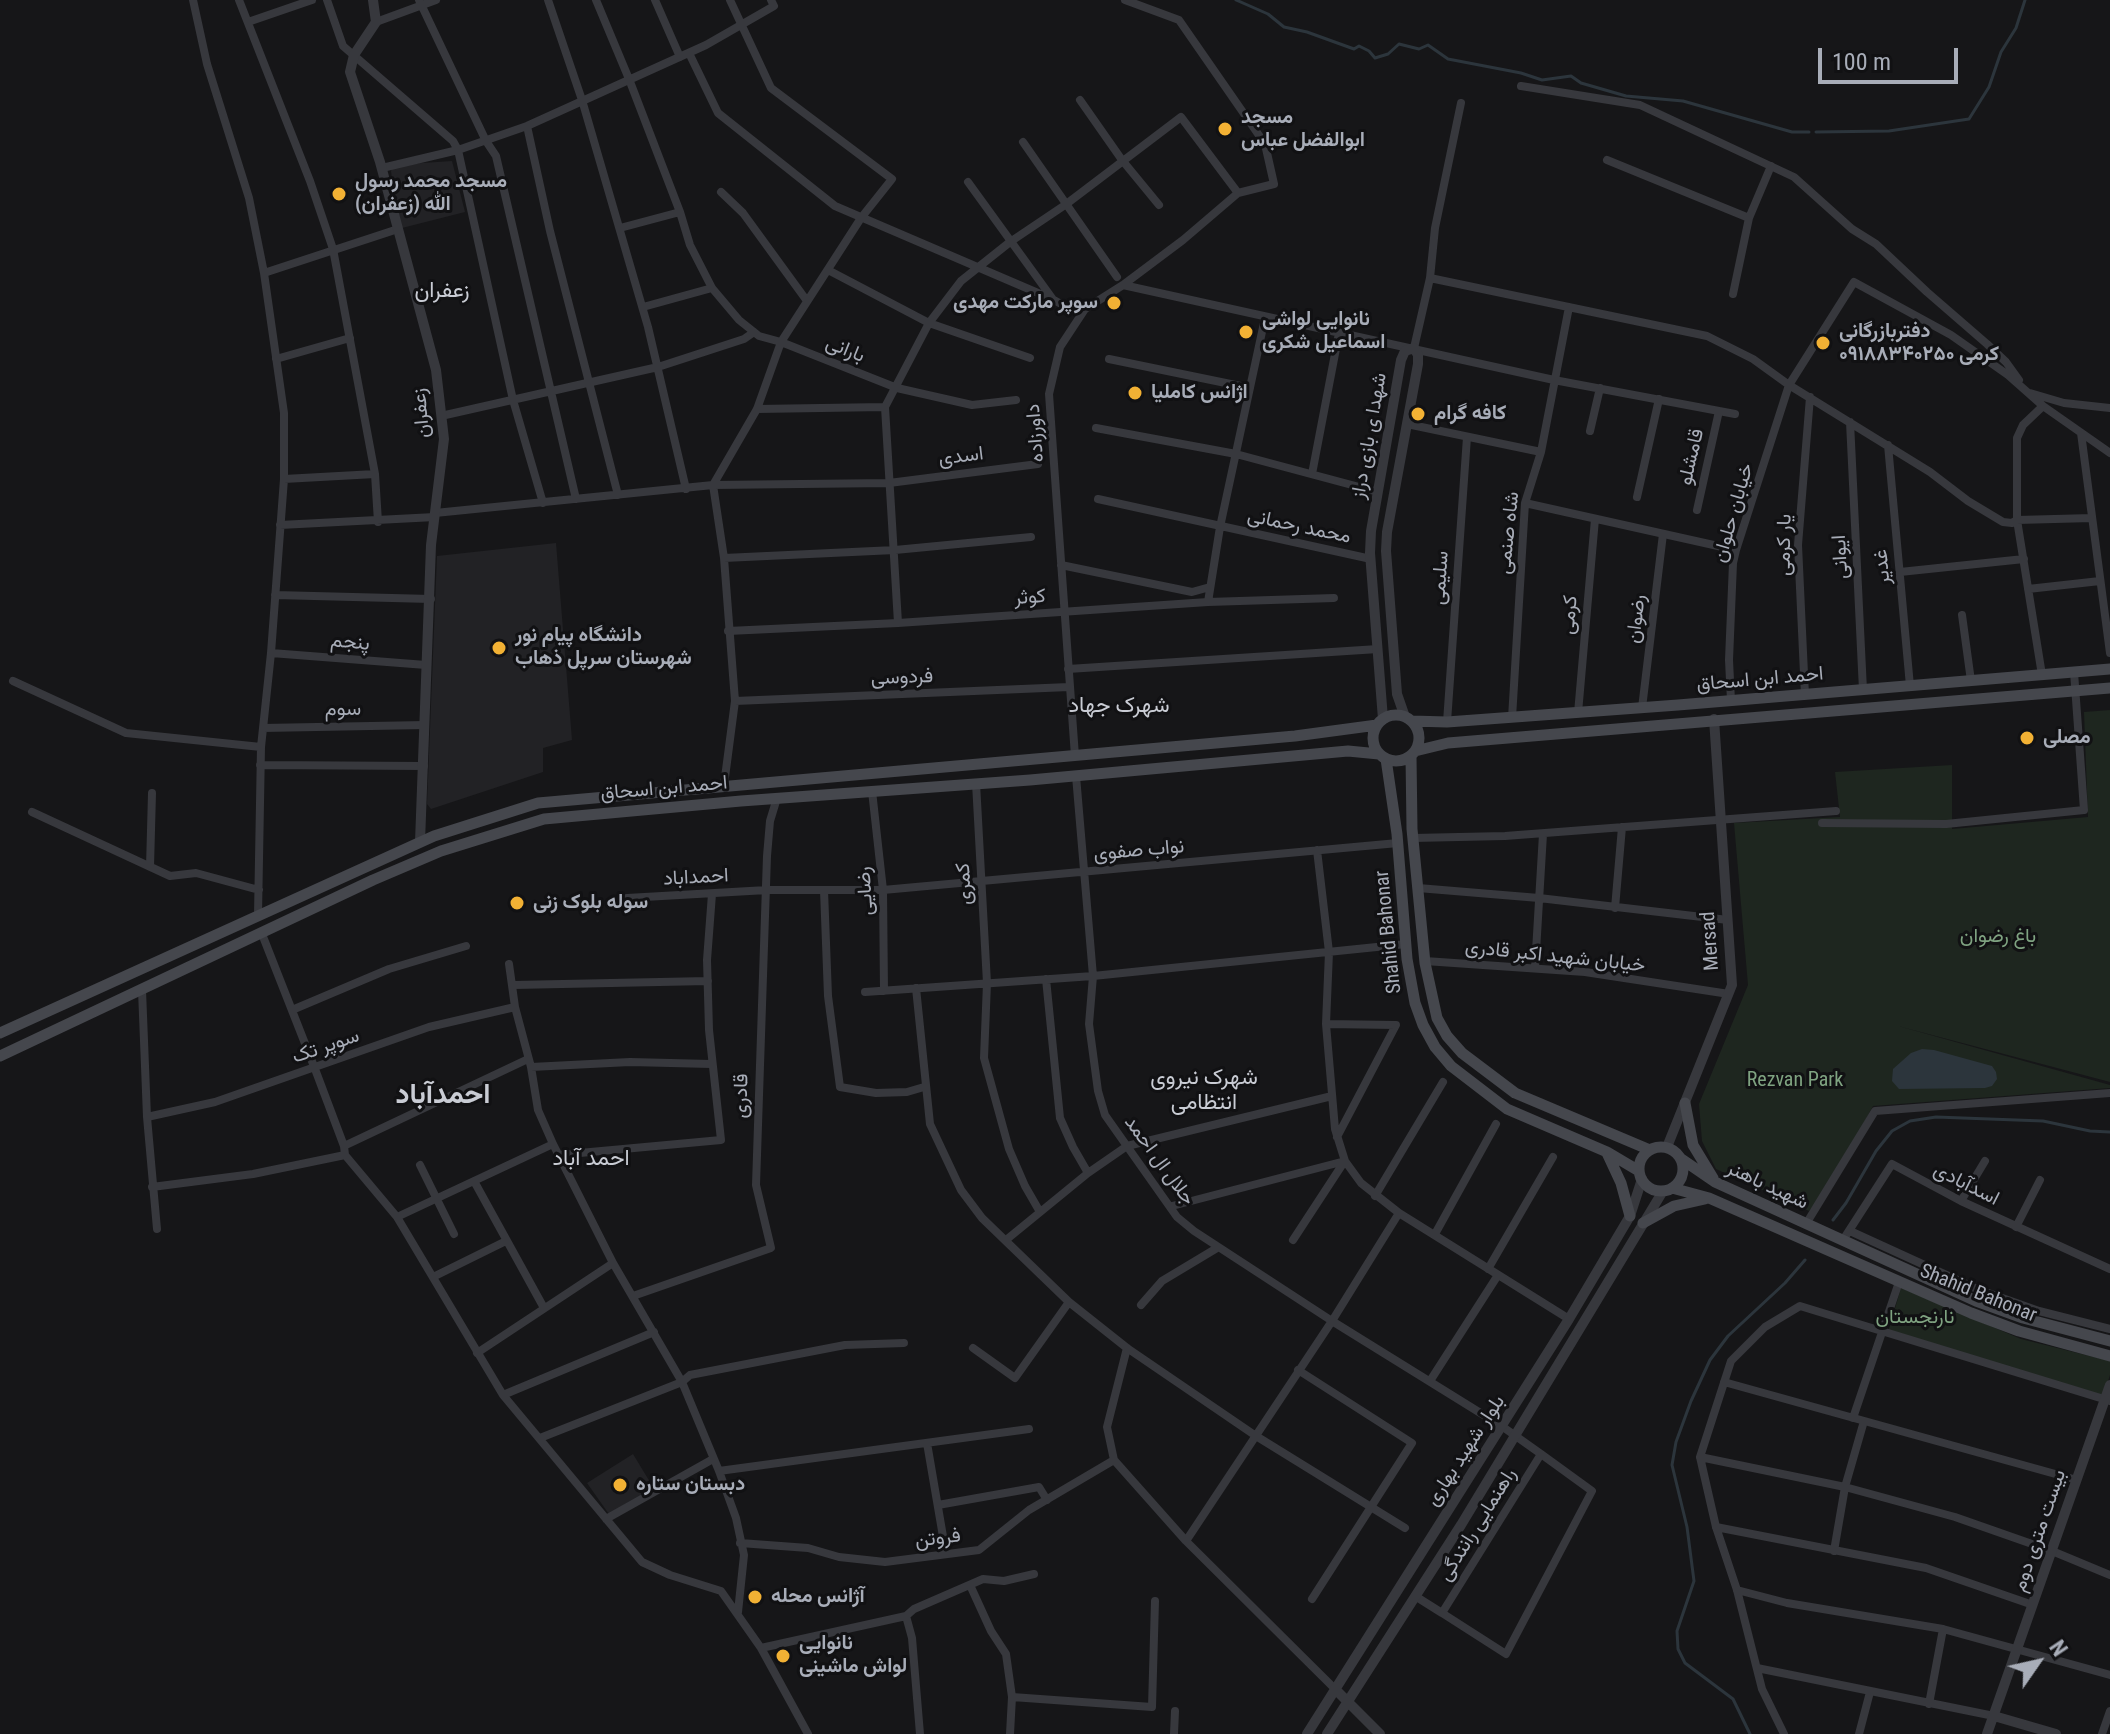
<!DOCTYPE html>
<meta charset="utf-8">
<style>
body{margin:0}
#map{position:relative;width:2110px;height:1734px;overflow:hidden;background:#161618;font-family:"Roboto Condensed",sans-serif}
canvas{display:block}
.north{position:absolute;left:1998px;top:1622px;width:80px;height:80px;-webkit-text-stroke:6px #111113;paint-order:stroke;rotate:56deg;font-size:22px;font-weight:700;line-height:32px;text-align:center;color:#a8adb8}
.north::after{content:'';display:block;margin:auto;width:28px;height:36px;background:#a8adb8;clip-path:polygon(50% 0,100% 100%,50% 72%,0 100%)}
.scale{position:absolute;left:1818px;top:48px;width:140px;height:36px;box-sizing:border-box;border:4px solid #a8adb8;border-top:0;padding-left:10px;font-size:24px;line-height:28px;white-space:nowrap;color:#a8adb8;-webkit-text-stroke:6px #111113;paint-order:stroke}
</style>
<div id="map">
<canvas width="2110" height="1734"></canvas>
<div class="north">N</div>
<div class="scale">100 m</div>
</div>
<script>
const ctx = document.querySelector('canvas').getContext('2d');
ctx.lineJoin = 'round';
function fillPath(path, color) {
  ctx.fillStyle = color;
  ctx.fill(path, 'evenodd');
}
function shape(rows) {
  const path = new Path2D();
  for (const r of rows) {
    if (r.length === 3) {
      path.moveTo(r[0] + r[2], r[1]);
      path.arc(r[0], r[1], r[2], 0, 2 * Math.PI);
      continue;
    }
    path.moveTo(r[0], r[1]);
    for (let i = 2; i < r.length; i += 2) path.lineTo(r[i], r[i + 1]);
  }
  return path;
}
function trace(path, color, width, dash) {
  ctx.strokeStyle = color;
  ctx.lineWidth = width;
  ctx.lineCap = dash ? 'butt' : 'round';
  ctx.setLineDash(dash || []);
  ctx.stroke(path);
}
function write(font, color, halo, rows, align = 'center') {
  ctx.font = font + ' "Roboto Condensed",Vazirmatn,sans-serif';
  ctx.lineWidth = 6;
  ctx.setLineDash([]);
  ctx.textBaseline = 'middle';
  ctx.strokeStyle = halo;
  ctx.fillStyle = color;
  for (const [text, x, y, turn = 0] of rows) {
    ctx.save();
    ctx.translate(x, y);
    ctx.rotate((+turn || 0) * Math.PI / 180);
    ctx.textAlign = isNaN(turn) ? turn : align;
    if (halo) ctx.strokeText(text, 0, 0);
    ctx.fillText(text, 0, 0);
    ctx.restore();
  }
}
const built = shape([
 [452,161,465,212,398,229,391,171,393,165],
 [556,543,572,740,543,748,543,772,431,809,427,804,437,556],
 [633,1454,653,1487,611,1517,587,1483]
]);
const green = shape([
 [2110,710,2110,1082,1898,1026,2110,1085,2110,1088,1873,1106,1829,1187,1809,1211,1716,1169,1702,1141,1699,1104,1748,985,1734,823,1840,817,1835,772,1952,765,1952,829,2088,817,2084,712],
 [1901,1288,2021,1339,2110,1361,2110,1375,2102,1399,1888,1332]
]);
const water = shape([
 [1922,1049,1934,1050,1992,1066,1996,1072,1997,1079,1992,1086,1985,1088,1899,1089,1892,1081,1893,1069,1911,1053]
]);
const stream = shape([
 [1236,0,1268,14,1284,27,1307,32,1354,49,1359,46,1369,51,1375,58,1388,54,1399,44,1419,49,1428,45,1448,59,1521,73,1542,80,1571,76,1581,83,1626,96,1683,101,1792,132,1809,132],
 [1816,132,1889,131,1969,119,1989,87,2001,52,2016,28,2025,0],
 [1833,1220,1846,1203,1876,1151,1892,1131,1910,1121,1936,1117,2043,1121,2090,1131,2110,1132],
 [1750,1734,1733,1699,1685,1663,1678,1649,1677,1631,1694,1581,1687,1527,1672,1465,1676,1442,1691,1401,1710,1360,1728,1336,1785,1283,1805,1260]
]);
const minor = shape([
 [193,0,207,64,249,198,264,273,284,413,284,479,271,653,261,747,258,915],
 [239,0,310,181,333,249,375,474,378,522],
 [327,0,343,46,453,141,458,150,513,400,543,503],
 [419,0,486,141,496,156,576,499],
 [548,0,582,100,648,327,686,489],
 [596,0,629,79,680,212,690,245,712,288,739,320,759,336,781,342,897,388,972,405,1016,400],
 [655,0,680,57],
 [248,22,312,0],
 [376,22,436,0],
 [689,53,718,113,835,206,1052,299,1074,311],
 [1521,86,1640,105,1794,177,1852,229,1876,244,1927,292,1987,344,2006,362,2019,380],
 [1080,100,1122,160,1159,205],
 [527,126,550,231,618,495],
 [1023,142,1117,277],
 [1607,160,1749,218],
 [382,168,458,150,527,126,706,45,774,6,771,0],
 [968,182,1052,298],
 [721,192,743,213,807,301],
 [620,228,680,212],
 [828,270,929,323,1030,358],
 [264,273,398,229],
 [1430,278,1707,336,1753,359,1789,385,1930,472,1968,501,2003,522,2012,523,2017,520,2017,438,2023,425,2043,406],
 [1123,285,1554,380,1735,414],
 [1733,294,1749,218,1771,166],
 [643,307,712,288],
 [1414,348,1430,278,1435,228,1461,103],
 [276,359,350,338],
 [1109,359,1250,388],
 [2030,393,2064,403,2110,408],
 [757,409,885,407],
 [441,416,658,367,744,339,754,332],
 [1850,422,1863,690],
 [1407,424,1541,452],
 [1096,428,1236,454,1378,492],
 [1590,431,1600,388],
 [2081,433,2110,653],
 [1888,445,1910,686],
 [1312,474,1339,333],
 [284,479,375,474],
 [1637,497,1659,399],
 [1098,499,1371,559],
 [1525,503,1736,550],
 [1697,510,1719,411],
 [435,513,713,485,889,483,1038,464],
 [280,525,435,517],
 [724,558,895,550,1031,537],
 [1061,565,1192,592,1210,587],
 [1900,572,2024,559],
 [2028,589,2100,581],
 [275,595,431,599],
 [1208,602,1220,527,1265,318],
 [1962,615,1971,681],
 [898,623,885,407,929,323,961,281,1010,242,1065,205,1181,117,1238,193],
 [728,631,898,623,1208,602,1334,598],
 [271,653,426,665],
 [1068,669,1378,649],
 [2042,675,2017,520,2092,518],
 [13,681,126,733,261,747],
 [1805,695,1798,545,1810,397],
 [735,701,1069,687],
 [1731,701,1729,660,1733,563,1736,550,1789,385,1854,282,1951,335,2008,375,2043,406,2110,453],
 [1642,708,1663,534],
 [1578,713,1595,519],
 [1512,718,1525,503,1541,452,1569,307],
 [1447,722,1467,437],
 [263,728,425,725],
 [1075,756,1049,394,1060,347,1085,309,1123,285,1183,240,1238,193,1274,184,1265,144,1179,20,1125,0],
 [260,765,424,766],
 [1076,776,1093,976,1089,1024,1098,1091,1105,1115,1177,1217,1194,1231,1332,1321,1503,1427,1541,1454,1442,1613,1415,1596],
 [976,783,987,983,984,1058,1009,1149,1025,1186,1040,1212],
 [724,785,735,701,724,558,713,485,757,409,781,342,861,218,892,179,771,88,730,0],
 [872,791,883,890,884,991],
 [32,812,170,876,196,873,259,890],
 [1822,823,1946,824,2084,810,2074,672],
 [1413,838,1505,836,1836,811],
 [1317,850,1329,952,1326,1024,1335,1129,1345,1161,1361,1183,1399,1213,1569,1319],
 [150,867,152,793],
 [1418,888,1539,898,1728,920],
 [824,890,828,996,840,1087,876,1093,907,1092,924,1087],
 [627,898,767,890,883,890,1398,843],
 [1615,908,1622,827],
 [262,934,315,1069,344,1146,345,1155,397,1217,503,1395,642,1562,670,1575,721,1591,761,1648,808,1734],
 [1425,961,1585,972,1729,994],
 [509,964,515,1007,531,1067,538,1110,553,1144,613,1263,682,1382,719,1471,736,1518,744,1555,738,1612],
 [1535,968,1543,834],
 [1046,979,1060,1118,1073,1147,1088,1173],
 [514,985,708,981],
 [916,988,930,1124,961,1190,982,1218,1069,1302,1127,1348,1256,1436,1405,1528],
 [142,990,147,1117,157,1229],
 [865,992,1093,976,1406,944],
 [292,1010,389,969,466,946],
 [1326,1024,1396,1025,1337,1137],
 [531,1067,630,1062,711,1064],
 [147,1117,215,1102,429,1027,515,1007],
 [344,1146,528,1059],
 [558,1155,721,1140,709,1030,707,960,712,894],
 [420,1165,454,1234],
 [474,1181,544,1308],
 [152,1187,253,1174,345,1155],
 [1375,1196,1443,1082],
 [1961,1201,1985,1161],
 [1172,1206,1345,1161],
 [397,1217,553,1144],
 [1806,1224,1875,1111,2110,1093],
 [2016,1227,2040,1180],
 [1850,1231,1977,1289,2039,1311,2110,1329],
 [1435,1234,1496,1124],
 [1006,1240,1088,1173,1127,1146,1332,1096],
 [1293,1240,1344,1162],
 [1843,1240,1892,1164,1961,1201,2110,1269],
 [1488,1269,1553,1157],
 [433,1277,506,1241],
 [633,1296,771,1248,756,1185,767,856,770,821,777,798],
 [1141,1305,1162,1281,1217,1248],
 [973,1348,1015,1378,1069,1302],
 [1127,1348,1107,1427,1114,1460,1186,1541,1335,1689],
 [477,1353,613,1263],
 [1298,1370,1412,1443,1312,1599],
 [1430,1381,1498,1275],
 [1724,1382,2077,1480],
 [503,1395,654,1332],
 [1853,1418,1899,1282],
 [540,1438,682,1382,690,1375,845,1345,904,1343],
 [927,1443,946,1554],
 [1700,1457,1845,1487,1955,1517,2052,1551,2110,1575],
 [719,1471,1029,1429],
 [938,1505,1039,1487,1047,1500],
 [606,1519,713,1459],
 [1716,1527,1926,1568,2033,1605],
 [1186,1541,1332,1321,1399,1213],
 [740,1543,808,1548,839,1557,885,1562,979,1550,1029,1510,1114,1460],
 [1834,1551,1845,1487,1864,1421],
 [970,1585,991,1631,1006,1654,1012,1697,1010,1734],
 [1737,1590,1787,1603,1943,1629,2110,1675],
 [1442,1613,1506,1654,1592,1491,1541,1454],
 [906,1616,912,1638,920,1734],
 [761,1648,906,1616,914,1609,983,1579,1004,1581,1034,1574],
 [1757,1668,1994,1716],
 [1012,1697,1152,1707,1155,1601],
 [1929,1704,1943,1629],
 [1174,1734,1175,1711],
 [1784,1734,1762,1689,1737,1590,1716,1527,1700,1457,1731,1361,1765,1327,1800,1306,2110,1401],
 [1859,1734,1870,1692],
 [2102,1734,2110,1711]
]);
const tertiary = shape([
 [373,0,376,22,354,55,350,72,380,162,436,370,444,439,431,545,420,842],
 [1383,719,1370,553,1371,531,1401,360,1405,351,1414,348,1418,355,1418,364,1387,532,1386,551,1397,694,1405,717],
 [1667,1147,1732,985,1714,719],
 [1335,1689,1380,1734],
 [1994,1716,2056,1734],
 [1307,1734,1569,1319,1630,1216,1642,1179],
 [1327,1734,1461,1525,1663,1191],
 [1987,1734,2110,1385]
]);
const secondary = shape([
 [1396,738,23],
 [1412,721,1447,722,1678,705,2110,669],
 [1415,751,1448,743,2110,688],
 [1411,756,1412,829,1425,963,1437,1018,1447,1036,1462,1053,1515,1093,1650,1150],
 [1386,759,1397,834,1407,959,1415,1003,1423,1025,1435,1047,1451,1066,1507,1109,1607,1152,1639,1171],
 [0,1033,434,836,538,803,1295,736,1377,725],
 [0,1056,373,880,441,851,544,819,741,801,1030,780,1348,751,1379,754],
 [1685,1103,1693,1145,1713,1178],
 [1661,1169,22],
 [1607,1153,1621,1183,1630,1216],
 [1680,1158,1715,1182,1976,1301,2023,1318,2110,1341],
 [1672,1188,1709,1198,1971,1313,2019,1331,2110,1356],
 [1643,1223,1674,1206,1705,1199]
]);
const markers = [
 [1225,129,8,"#f2b134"],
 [339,194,8,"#f2b134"],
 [1114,303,8,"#f2b134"],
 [1246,332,8,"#f2b134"],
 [1823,343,8,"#f2b134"],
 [1135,393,8,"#f2b134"],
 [1418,414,8,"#f2b134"],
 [499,648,8,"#f2b134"],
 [2027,738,8,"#f2b134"],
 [517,903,8,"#f2b134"],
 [620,1485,8,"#f2b134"],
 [755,1597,8,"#f2b134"],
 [783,1656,8,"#f2b134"]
];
const poiNames = [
 ["مسجد",1241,118],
 ["ابوالفضل عباس",1241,141],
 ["مسجد محمد رسول",355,182],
 ["الله (زعفران)",355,205],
 ["سوپر مارکت مهدی",1098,303,"right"],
 ["نانوایی لواشی",1262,320],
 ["اسماعیل شکری",1262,343],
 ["دفتربازرگانی",1839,332],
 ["کرمی ۰۹۱۸۸۳۴۰۲۵۰",1839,355],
 ["اژانس کاملیا",1151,393],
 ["کافه گرام",1434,414],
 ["دانشگاه پیام نور",515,636],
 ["شهرستان سرپل ذهاب",515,659],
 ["مصلی",2043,738],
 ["سوله بلوک زنی",533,903],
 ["دبستان ستاره",636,1485],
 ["آژانس محله",771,1597],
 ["نانوایی",799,1644],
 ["لواش ماشینی",799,1667]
];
const streetNames = [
 ["بارانی",845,350,22],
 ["زعفران",422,413,-95],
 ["داورزاده",1036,433,-94],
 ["شهدا ی بازی دراز",1370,436,-80],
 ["اسدی",961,457,-7],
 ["قامشلو",1692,457,-77],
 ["خیابان حلوان",1734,513,-74],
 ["محمد رحمانی",1299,527,12],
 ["شاه صنمی",1509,533,-84],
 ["یار کرمی",1785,545,-89],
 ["ایوانی",1841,557,-93],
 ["غدیر",1883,567,-95],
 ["سلیمی",1441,578,-86],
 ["کوثر",1030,598,-4],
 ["کرمی",1570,615,-85],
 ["رضوان",1637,619,-83],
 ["پنجم",350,643,5],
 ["فردوسی",902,678,-2],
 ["احمد ابن اسحاق",1760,680,-5],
 ["سوم",343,710,-1],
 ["احمد ابن اسحاق",664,789,-5],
 ["نواب صفوی",1139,851,-5],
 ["احمداباد",696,878,-3],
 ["کمری",965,884,-93],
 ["رضایی",866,891,-93],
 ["Shahid Bahonar",1389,932,-96],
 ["Mersad",1711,941,-94],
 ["خیابان شهید اکبر قادری",1555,957,6],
 ["سوپر تک",326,1047,-19],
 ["قادری",742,1096,-89],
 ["جلال ال احمد",1159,1161,54],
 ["اسدآبادی",1966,1185,27],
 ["شهید باهنر",1767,1186,25],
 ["Shahid Bahonar",1978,1294,22],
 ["بلوار شهید بهاری",1466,1451,-57],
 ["راهنمایی رانندگی",1478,1525,-58],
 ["بیست متری دوم",2040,1531,-71],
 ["فروتن",938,1539,-7]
];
const parkNames = [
 ["باغ رضوان",1998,937],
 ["Rezvan Park",1795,1081],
 ["نارنجستان",1915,1318]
];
const neighbourhoodNames = [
 ["زعفران",442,291],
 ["شهرک جهاد",1119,706],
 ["شهرک نیروی",1204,1078],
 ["انتظامی",1204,1103],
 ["احمد آباد",591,1159]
];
const districtNames = [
 ["احمدآباد",443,1096]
];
fillPath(built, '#222225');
fillPath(green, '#1e261f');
fillPath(water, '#2c353c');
trace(stream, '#2c353c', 3);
trace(minor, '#37383d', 8);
trace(tertiary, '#37383d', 10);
trace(secondary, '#45474d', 11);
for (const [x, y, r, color] of markers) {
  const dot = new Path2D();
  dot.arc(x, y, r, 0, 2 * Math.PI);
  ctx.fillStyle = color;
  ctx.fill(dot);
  trace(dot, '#111113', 3);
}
write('bold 20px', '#a8adb8', '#111113', poiNames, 'left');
write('20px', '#a8adb8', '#111113', streetNames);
write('20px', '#7fa381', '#111113', parkNames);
write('22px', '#c9ccd4', '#111113', neighbourhoodNames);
write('bold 28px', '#c9ccd4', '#111113', districtNames);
</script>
